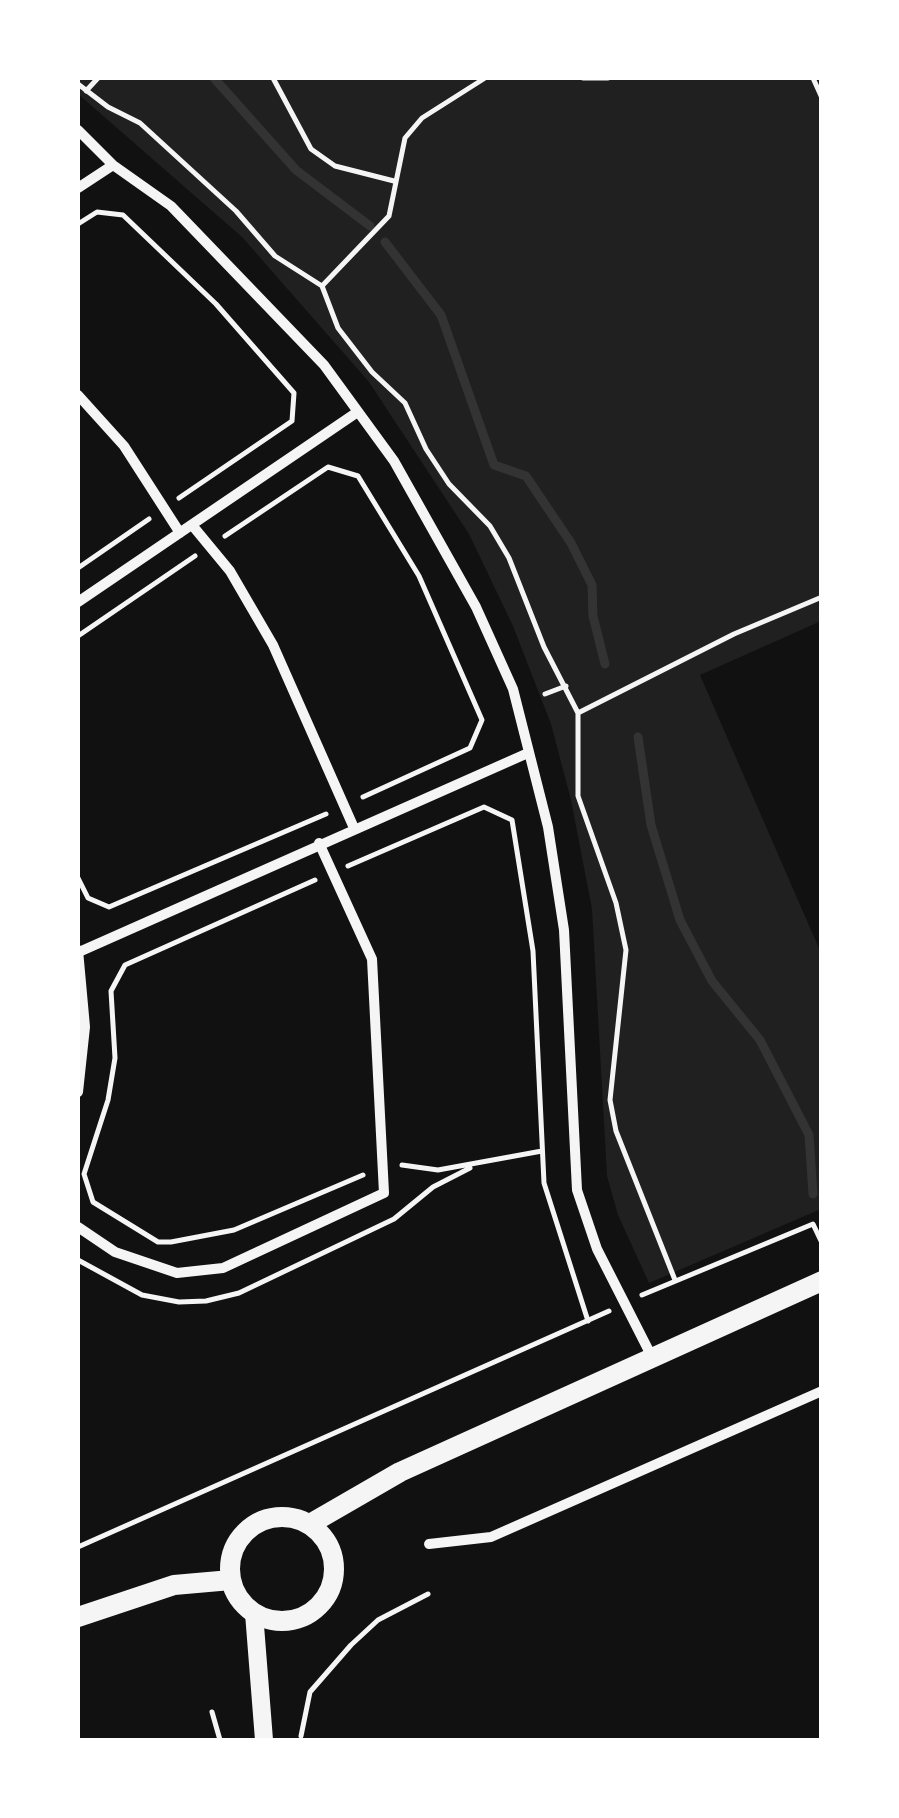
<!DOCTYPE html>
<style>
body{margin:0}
#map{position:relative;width:899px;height:1818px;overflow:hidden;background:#111;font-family:"Space Grotesk",sans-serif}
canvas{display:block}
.frame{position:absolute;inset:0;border:80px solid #fff;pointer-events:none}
</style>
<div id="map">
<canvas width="899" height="1818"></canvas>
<div class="frame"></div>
</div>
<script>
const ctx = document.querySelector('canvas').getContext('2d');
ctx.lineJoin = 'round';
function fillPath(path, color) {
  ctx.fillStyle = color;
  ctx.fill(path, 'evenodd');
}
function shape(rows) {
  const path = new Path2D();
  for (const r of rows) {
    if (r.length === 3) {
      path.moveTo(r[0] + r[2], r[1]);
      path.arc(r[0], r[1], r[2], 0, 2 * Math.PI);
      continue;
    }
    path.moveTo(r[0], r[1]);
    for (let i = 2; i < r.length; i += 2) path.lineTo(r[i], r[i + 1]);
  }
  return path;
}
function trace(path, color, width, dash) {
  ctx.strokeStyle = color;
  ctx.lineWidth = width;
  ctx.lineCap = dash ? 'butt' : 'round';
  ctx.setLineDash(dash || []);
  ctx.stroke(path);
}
const green = shape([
 [78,78,821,78,821,621,700,675,821,953,821,1209,649,1283,618,1215,607,1176,592,909,571,800,551,724,513,626,469,534,369,382,242,237,78,94]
]);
const stream = shape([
 [214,78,296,170,370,226],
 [385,242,441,315,494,465,526,476,571,543,592,585,593,616,605,664],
 [638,737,651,825,680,920,712,981,760,1040,809,1135,813,1194]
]);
const path = shape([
 [273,78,311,149,335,166,394,181],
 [583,78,608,78],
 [813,78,822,98],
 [78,84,108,107,140,123,236,211,275,256,322,286,338,328,372,372,405,403,426,449,449,484,490,526,509,558,544,647,578,713,578,796,616,903,626,950,610,1100,616,1131,675,1280],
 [86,91,98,78],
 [78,224,97,212,123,215,216,304,294,393,292,421,179,498],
 [322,286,389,216,405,138,422,118,485,78],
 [225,536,328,467,358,476,419,576,482,720,470,748,363,797],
 [78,568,149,519],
 [78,636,195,556],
 [545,694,566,686],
 [578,713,734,634,822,597],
 [348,866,484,807,512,820,533,951,544,1183,588,1321],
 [78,878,88,898,109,907,326,814],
 [315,880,125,965,111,991,115,1058,108,1100,84,1174,93,1202,158,1242,171,1242,234,1230,363,1175],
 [402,1165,438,1170,542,1151],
 [78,1260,142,1295,179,1302,206,1301,239,1293,394,1219,433,1187,470,1168],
 [642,1295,813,1224,822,1243],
 [78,1547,609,1311],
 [212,1712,220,1740],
 [301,1736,310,1692,351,1645,378,1620,428,1594]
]);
const minor = shape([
 [78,130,113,165,171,206,324,365,394,461,476,607,513,689,548,827,564,930,577,1190,597,1249,652,1357],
 [78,188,113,165],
 [78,395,124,446,180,533],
 [192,525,230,571,273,645,354,828],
 [78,602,356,413],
 [78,950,85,1027,78,1092],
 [79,952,528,753],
 [78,1227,115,1252,177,1273,223,1268,384,1193,372,959,319,843],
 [429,1544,491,1537,822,1391]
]);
const tertiary = shape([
 [254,1613,264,1740]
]);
const secondary = shape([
 [282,1569,52],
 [310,1524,400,1472,822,1281],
 [78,1617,174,1585,231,1580]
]);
fillPath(green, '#202020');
trace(stream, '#333', 9);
trace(path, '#f5f5f5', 5);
trace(minor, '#f5f5f5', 10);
trace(tertiary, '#f5f5f5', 18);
trace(secondary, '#f5f5f5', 20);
</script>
